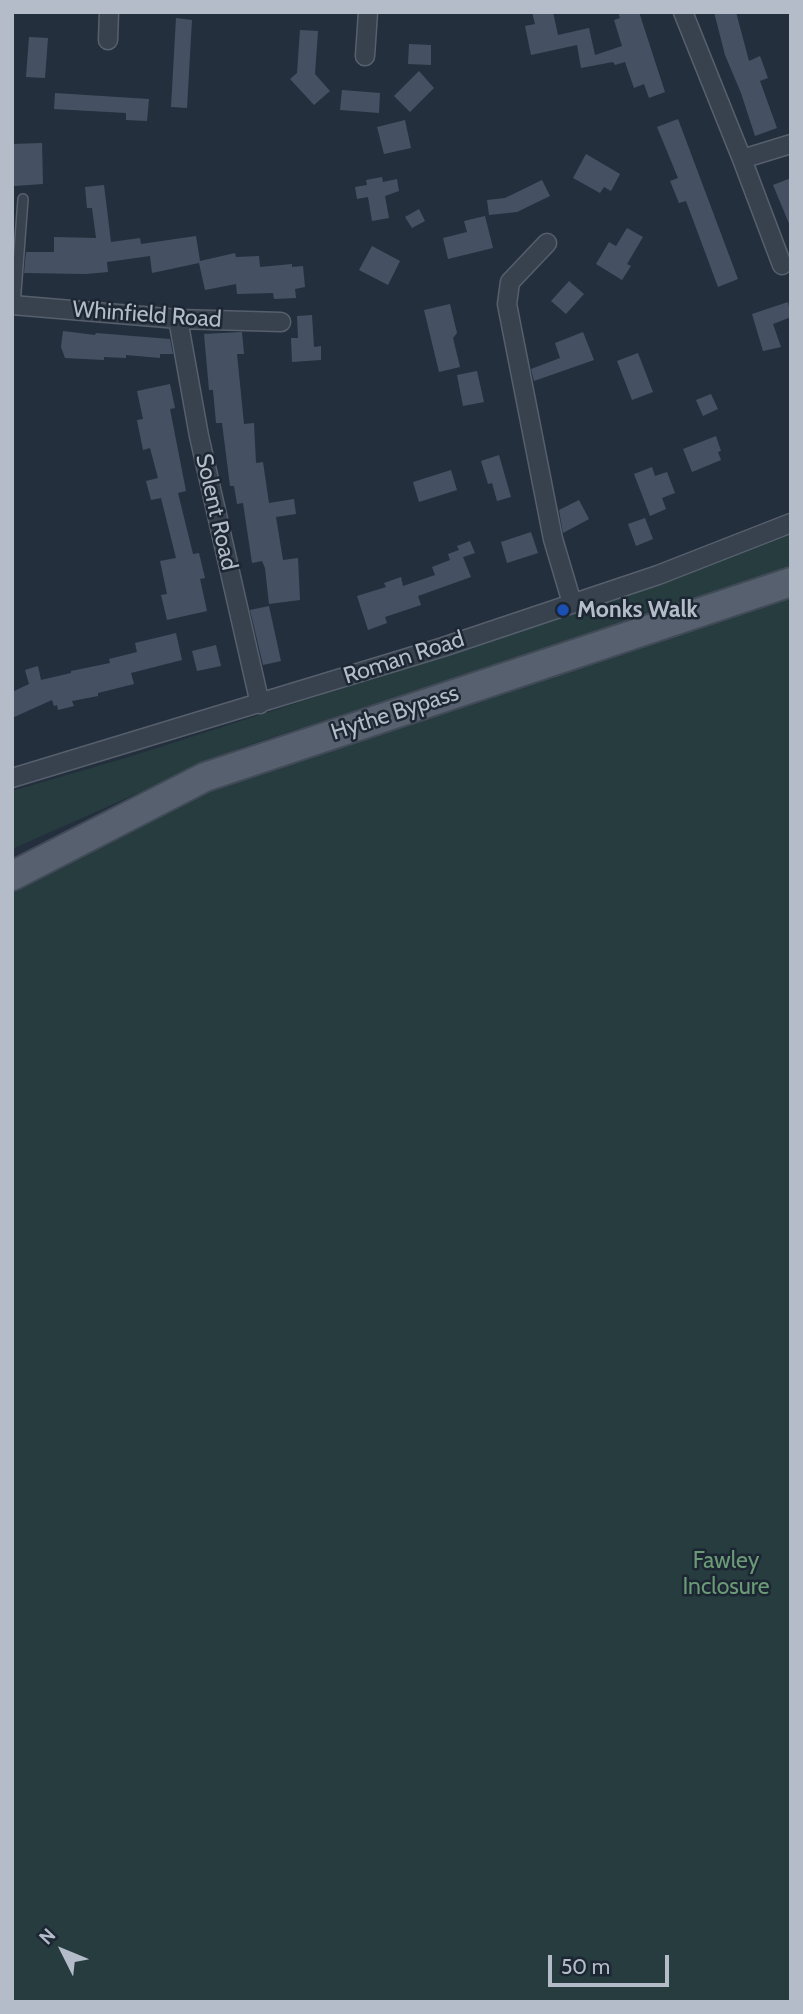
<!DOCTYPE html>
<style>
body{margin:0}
#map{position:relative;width:803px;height:2014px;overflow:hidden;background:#242f3e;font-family:Cabin,sans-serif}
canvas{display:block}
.frame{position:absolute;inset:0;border:14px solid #b4bcc9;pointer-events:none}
.north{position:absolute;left:28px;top:1916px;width:70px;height:70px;-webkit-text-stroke:5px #1d2633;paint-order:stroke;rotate:313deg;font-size:19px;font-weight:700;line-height:28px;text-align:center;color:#b4bcc9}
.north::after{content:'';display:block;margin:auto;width:24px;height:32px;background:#b4bcc9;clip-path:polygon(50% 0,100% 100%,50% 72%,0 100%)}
.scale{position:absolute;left:548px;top:1955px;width:121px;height:32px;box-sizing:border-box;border:4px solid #b4bcc9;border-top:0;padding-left:9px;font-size:21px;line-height:24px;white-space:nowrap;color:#b4bcc9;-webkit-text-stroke:5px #1d2633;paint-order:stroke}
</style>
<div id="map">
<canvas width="803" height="2014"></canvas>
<div class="frame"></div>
<div class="north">N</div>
<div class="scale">50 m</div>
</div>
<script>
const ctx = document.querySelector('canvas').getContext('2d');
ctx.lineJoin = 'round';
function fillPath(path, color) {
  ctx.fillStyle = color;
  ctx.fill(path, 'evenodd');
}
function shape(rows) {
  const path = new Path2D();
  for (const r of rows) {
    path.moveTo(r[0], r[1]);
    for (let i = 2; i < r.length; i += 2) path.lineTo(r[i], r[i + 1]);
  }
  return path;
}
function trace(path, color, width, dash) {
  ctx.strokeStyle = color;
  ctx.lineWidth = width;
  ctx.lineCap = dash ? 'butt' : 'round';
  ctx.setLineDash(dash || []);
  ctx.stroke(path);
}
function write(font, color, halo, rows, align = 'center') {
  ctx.font = font + ' Cabin,sans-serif';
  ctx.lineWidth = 5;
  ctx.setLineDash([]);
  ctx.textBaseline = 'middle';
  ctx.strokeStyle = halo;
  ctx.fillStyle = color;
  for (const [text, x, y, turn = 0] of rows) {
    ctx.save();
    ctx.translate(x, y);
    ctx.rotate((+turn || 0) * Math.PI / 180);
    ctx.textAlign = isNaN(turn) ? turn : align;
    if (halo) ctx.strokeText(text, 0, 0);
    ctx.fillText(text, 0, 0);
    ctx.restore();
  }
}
const green = shape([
 [791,532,791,570,242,747,12,849,12,791,129,757,443,656],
 [791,588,791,2002,12,2002,12,886,230,775]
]);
const building = shape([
 [532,12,553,12,558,35,589,28,595,55,622,46,614,20,620,18,618,12,639,12,665,92,649,98,644,84,634,88,625,62,615,65,613,62,581,68,577,45,531,55,525,26,535,24],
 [714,12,736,12,749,61,760,56,768,78,760,81,777,128,755,136,741,93,725,55],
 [176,18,192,20,187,108,171,107],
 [300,30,318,31,315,74,330,91,314,105,290,79,297,73],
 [29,37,48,38,45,78,26,77],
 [409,44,431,45,431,65,408,64],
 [419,71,434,88,410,112,394,96],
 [342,90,380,93,379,113,340,110],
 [55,93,149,99,147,121,126,120,126,113,54,109],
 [678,119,738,279,718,287,686,201,679,203,670,181,678,178,657,127],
 [405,120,411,148,384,154,377,127],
 [42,143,43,184,14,186,12,144],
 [586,154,620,174,611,191,604,187,600,193,573,178],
 [382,177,383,182,397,179,399,191,385,196,389,218,372,221,368,197,357,199,355,187,367,185,366,180],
 [791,178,791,226,790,226,773,185],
 [542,180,550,196,517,212,489,215,487,200,505,198],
 [104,185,111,242,140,238,141,244,196,236,200,261,235,253,236,257,259,256,260,267,292,264,292,267,303,266,305,287,295,289,296,298,274,299,273,293,237,294,236,284,205,290,199,263,152,273,150,256,107,262,108,272,86,274,24,273,26,252,54,252,54,237,96,238,92,208,87,208,85,187],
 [419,209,425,221,412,228,405,217],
 [485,216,493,248,448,259,443,238,467,232,464,221],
 [627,228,643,237,627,264,631,266,622,280,596,264,609,242,616,246],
 [372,246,400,261,388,285,359,270],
 [569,281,584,294,566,314,551,301],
 [788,302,791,317,773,324,781,347,763,351,752,314],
 [450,304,457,333,453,338,460,367,439,372,424,310],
 [312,315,314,347,321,346,321,360,292,362,291,338,298,338,297,316],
 [63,331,95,335,96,333,170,339,173,354,160,354,160,358,126,355,126,358,104,357,104,360,65,358,61,347],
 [242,332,244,354,237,354,244,424,254,423,256,463,263,462,269,503,294,499,296,514,276,517,283,560,298,558,300,600,269,604,265,568,262,561,252,563,243,503,237,504,234,486,230,486,222,423,216,423,213,390,209,390,204,334],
 [583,332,594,360,534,381,531,369,560,358,555,343],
 [638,353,653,392,632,400,617,361],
 [477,371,484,402,463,406,457,375],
 [170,384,175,408,170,409,186,491,178,493,193,554,199,553,205,578,200,579,207,611,167,620,161,595,167,594,160,561,176,558,161,498,151,500,146,481,158,478,150,448,143,450,137,420,143,419,137,391],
 [711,394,718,409,703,416,696,400],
 [716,436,721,451,718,452,721,460,692,472,683,449],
 [499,455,511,497,497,501,492,483,488,484,481,461],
 [652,467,655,476,667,472,675,493,662,498,666,509,650,516,634,474],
 [451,470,457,490,419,502,413,482],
 [579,500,589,519,563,533,559,510],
 [645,518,653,539,636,546,628,524],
 [531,532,538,553,507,563,501,542],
 [470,541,475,553,463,557,471,577,418,596,421,605,385,617,387,623,368,630,357,596,386,587,384,583,401,577,403,586,435,575,432,567,450,560,448,554,459,550,457,546],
 [269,606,281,661,263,665,250,610],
 [176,633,182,660,131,673,134,684,98,693,98,696,72,701,74,706,58,710,57,705,54,706,52,700,12,718,12,692,29,684,25,670,38,666,41,680,71,673,71,671,110,663,109,659,137,652,135,643],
 [216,645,221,666,197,671,192,651]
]);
const lane = shape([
 [15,305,23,199]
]);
const street = shape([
 [683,12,742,159,782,265],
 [108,40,109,12],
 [365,56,368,12],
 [742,159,791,144],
 [547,243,510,282,507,304,553,539,572,603],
 [12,305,178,319,281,322],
 [178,319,199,436,260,704],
 [12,778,443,647,658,575,791,523]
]);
const primary = shape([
 [12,876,205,777,791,582]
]);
const markers = [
 [563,610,7,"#1a4fb4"]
];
const streetNames = [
 ["Whinfield Road",147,315,4],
 ["Solent Road",216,512,77],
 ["Roman Road",404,658,-18],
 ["Hythe Bypass",395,713,-18]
];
const poiNames = [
 ["Monks Walk",577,610]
];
const parkNames = [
 ["Fawley",726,1561],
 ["Inclosure",726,1587]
];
fillPath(green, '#263c3f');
fillPath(building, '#455162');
trace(lane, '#565f6c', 12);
trace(street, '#565f6c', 21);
trace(primary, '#414a57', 32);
trace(lane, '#38414e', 9);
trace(street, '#38414e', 18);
trace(primary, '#56606e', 28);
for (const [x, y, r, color] of markers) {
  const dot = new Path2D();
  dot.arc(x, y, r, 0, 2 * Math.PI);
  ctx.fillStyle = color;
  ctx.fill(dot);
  trace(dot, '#1d2633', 2.5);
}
write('23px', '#b4bcc9', '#1d2633', streetNames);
write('bold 23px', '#b4bcc9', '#1d2633', poiNames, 'left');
write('23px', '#6b9a76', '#1d2633', parkNames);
</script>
